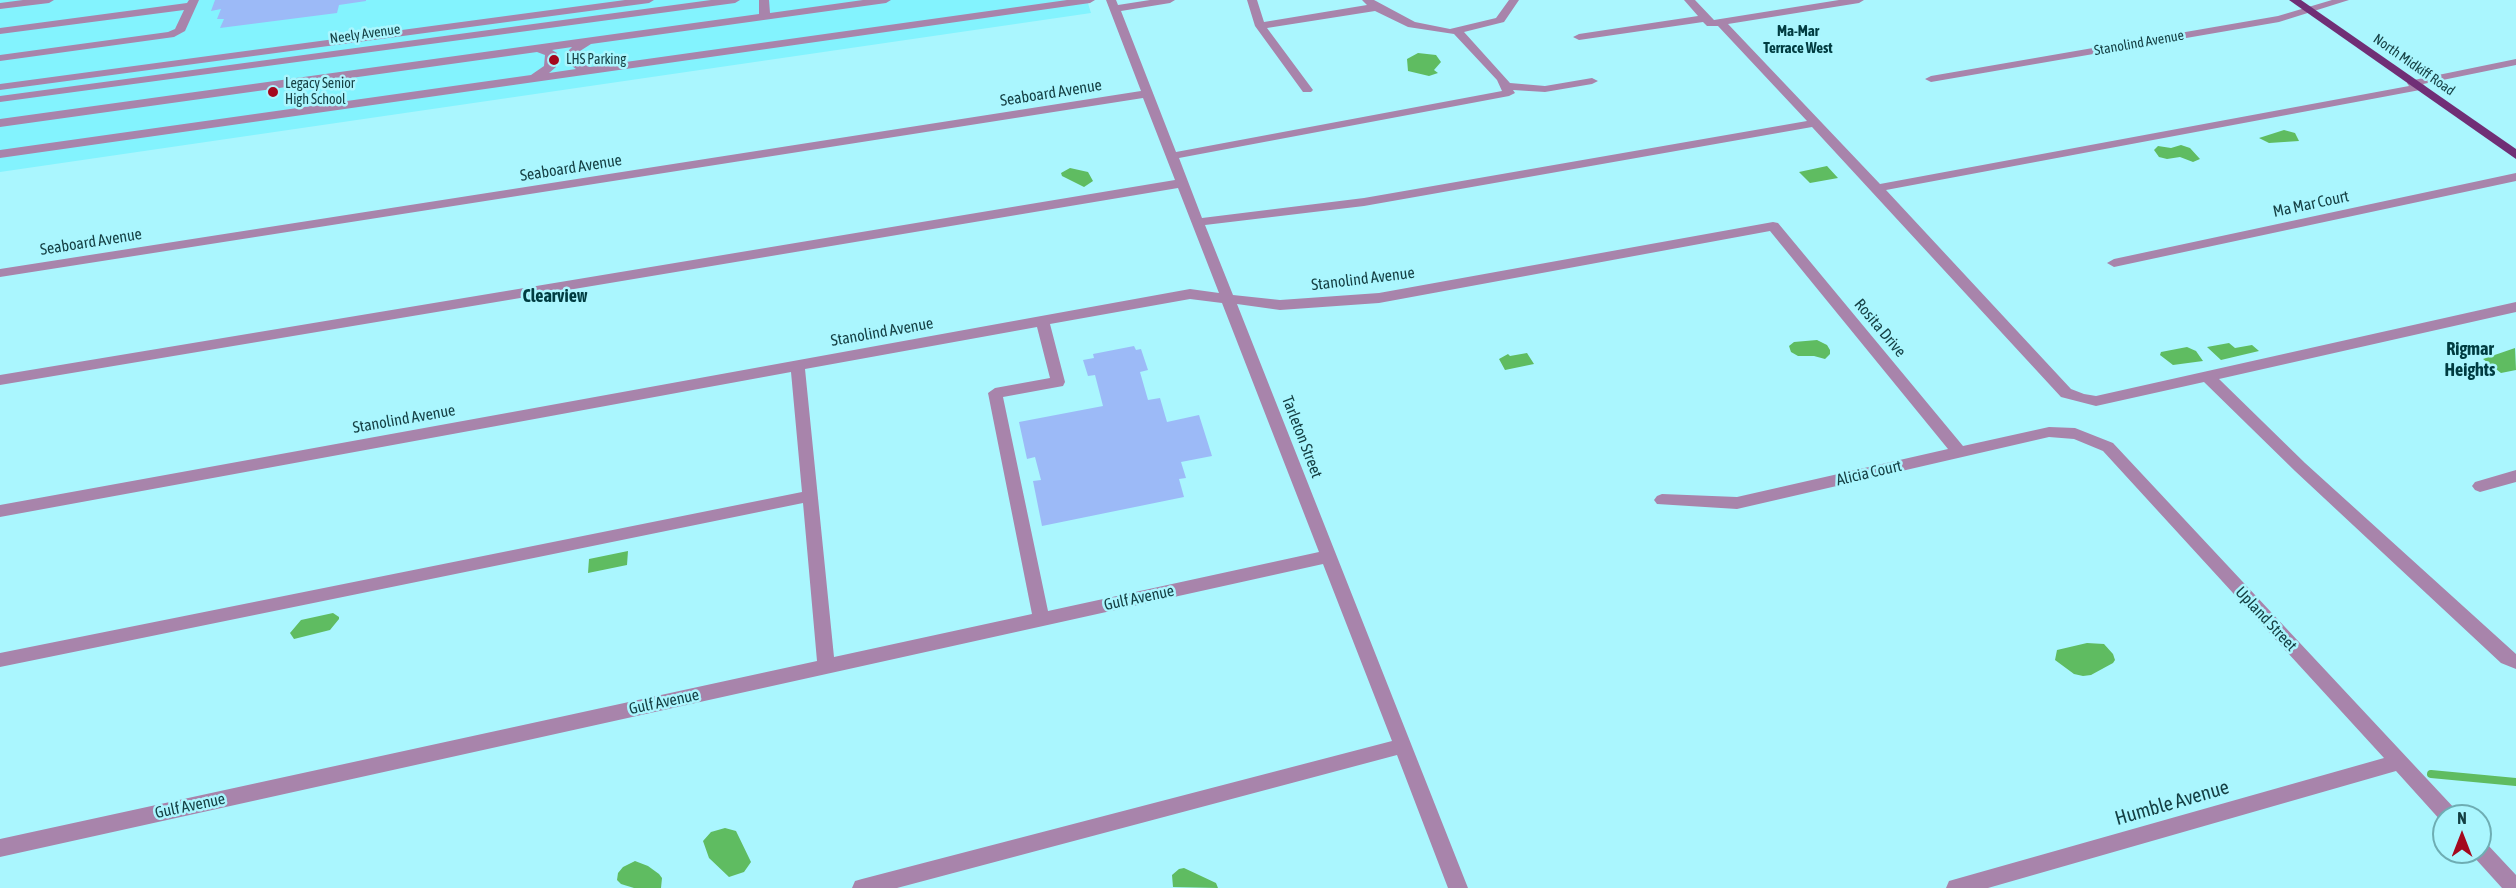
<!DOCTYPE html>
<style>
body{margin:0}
#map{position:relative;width:2516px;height:888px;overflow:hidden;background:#aaf6fe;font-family:"Asap Condensed",sans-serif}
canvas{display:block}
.north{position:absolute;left:2432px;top:804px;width:60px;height:60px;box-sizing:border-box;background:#aaf6fe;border:2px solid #6eadb3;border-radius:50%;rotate:0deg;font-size:16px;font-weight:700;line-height:24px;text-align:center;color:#143f43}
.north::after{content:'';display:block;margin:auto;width:21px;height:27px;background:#a4081d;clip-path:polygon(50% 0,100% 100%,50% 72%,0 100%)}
</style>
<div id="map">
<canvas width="2516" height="888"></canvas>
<div class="north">N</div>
</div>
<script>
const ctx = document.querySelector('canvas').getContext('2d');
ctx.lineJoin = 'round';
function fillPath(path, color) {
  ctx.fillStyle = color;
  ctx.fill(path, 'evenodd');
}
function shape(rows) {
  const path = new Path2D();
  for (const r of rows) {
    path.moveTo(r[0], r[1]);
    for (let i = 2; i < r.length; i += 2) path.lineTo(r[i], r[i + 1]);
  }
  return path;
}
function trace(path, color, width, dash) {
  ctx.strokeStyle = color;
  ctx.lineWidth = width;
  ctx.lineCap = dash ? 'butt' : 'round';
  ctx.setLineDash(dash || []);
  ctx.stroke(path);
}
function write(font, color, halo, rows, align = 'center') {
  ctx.font = font + ' "Asap Condensed",sans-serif';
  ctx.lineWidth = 5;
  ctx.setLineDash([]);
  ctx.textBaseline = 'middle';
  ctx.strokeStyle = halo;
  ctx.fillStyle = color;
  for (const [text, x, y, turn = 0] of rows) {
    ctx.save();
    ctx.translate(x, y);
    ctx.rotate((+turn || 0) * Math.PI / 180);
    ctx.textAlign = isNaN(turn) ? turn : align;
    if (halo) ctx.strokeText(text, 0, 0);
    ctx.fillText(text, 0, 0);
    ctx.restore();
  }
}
const built = shape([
 [0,0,1087,0,1091,13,0,172]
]);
const water = shape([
 [1418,53,1436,55,1441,62,1434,70,1438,73,1429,76,1408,71,1407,59],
 [2284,130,2295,133,2299,141,2269,143,2259,138],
 [2181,145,2190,148,2200,159,2193,162,2180,157,2167,159,2159,157,2154,150,2158,146,2171,148],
 [1827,166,1838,178,1810,183,1799,172],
 [1070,168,1088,172,1093,181,1084,187,1062,176,1061,173],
 [1817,340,1827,345,1830,350,1830,354,1825,359,1814,356,1798,356,1791,352,1789,346,1794,342],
 [2229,343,2235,348,2252,345,2259,351,2221,360,2207,347],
 [2187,347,2196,351,2203,361,2173,365,2160,355,2161,352],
 [2515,348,2516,370,2501,373,2483,359],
 [1527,353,1534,364,1505,370,1499,359,1508,354,1510,356],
 [628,551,627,565,588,573,589,559],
 [333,613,339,617,339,619,330,630,294,639,290,633,301,620],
 [2087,643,2104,644,2113,654,2115,660,2113,663,2091,675,2083,676,2074,674,2055,660,2057,650],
 [725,828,736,831,751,862,744,872,729,877,709,858,703,841,711,832],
 [635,861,648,866,659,874,662,878,661,888,634,888,621,884,617,880,618,873,623,867],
 [1184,868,1216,883,1218,888,1173,887,1172,875,1179,869]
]);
const stream = shape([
 [2431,774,2516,782]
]);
const building = shape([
 [215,0,366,0,366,1,339,5,337,13,220,28,224,19,217,19,221,9,211,11],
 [1134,346,1136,350,1141,349,1148,370,1140,372,1148,400,1160,398,1167,422,1199,415,1212,456,1181,462,1186,478,1179,479,1184,497,1042,526,1033,481,1041,480,1035,457,1027,459,1019,422,1103,406,1095,375,1088,376,1083,360,1094,358,1093,354]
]);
const minor = shape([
 [23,0,54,0,49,3,0,9,0,3,23,0],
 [189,0,199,0,185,31,174,37,0,61,0,55,168,32,175,29,184,10,0,34,0,28,187,3,189,0],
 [625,0,654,0,649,3,0,90,0,84,625,0],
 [711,0,740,0,735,3,0,102,0,96,711,0],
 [759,0,769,0,770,13,863,0,891,0,886,3,591,44,580,51,580,62,590,67,1067,0,1095,0,1090,3,0,158,0,150,531,75,544,66,545,55,537,52,0,127,0,119,759,14,759,0],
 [572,47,569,50,568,63,576,69,549,73,556,67,557,53,552,50,572,47],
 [1106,0,1116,0,1118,5,1150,0,1175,0,1170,3,1121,11,1176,152,1502,91,1497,80,1454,34,1408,27,1375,11,1267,28,1313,90,1311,92,1303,92,1255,26,1247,0,1257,0,1264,22,1367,5,1362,0,1374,0,1415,22,1450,29,1496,18,1509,0,1519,0,1504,22,1464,32,1510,83,1545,86,1592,78,1598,81,1592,84,1545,92,1513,90,1515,93,1509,96,1179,158,1202,218,1364,198,1807,121,1718,26,1707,26,1703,22,1579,40,1573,37,1579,34,1698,16,1684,0,1695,0,1714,20,1839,0,1864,0,1859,3,1728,24,1880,184,2409,86,2407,83,2409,81,2516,59,2516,65,2423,84,2426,87,2420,90,1886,190,2071,389,2084,394,2096,396,2516,302,2516,312,2219,379,2305,463,2516,654,2516,669,2501,663,2295,471,2204,382,2096,406,2061,397,1812,127,1364,206,1205,225,1233,295,1280,300,1379,293,1773,222,1778,223,1963,446,2049,427,2075,428,2113,443,2456,810,2458,816,2444,816,2442,822,2396,771,1988,888,1946,888,1949,881,1956,879,2384,758,2103,451,2074,439,2049,437,1737,509,1657,504,1654,500,1657,496,1662,494,1737,497,1948,449,1770,231,1379,303,1280,310,1237,304,1468,888,1448,888,1397,755,897,888,852,888,855,881,862,879,1392,741,1323,564,0,857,0,839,817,661,803,503,0,667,0,653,802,492,791,372,0,517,0,505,1190,289,1219,293,1178,188,0,385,0,375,1175,180,1143,98,0,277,0,269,1141,91,1106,0],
 [1190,299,1222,303,1319,552,1048,611,1003,397,1063,386,1065,382,1050,324,1190,299],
 [1037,327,1050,378,995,388,988,393,1032,614,834,657,805,369,1037,327],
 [2332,0,2349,0,2279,22,1931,82,1925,79,1931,76,2278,16,2332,0],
 [2516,173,2516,181,2114,267,2107,263,2114,259,2516,173],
 [2516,470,2516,482,2480,492,2475,490,2472,486,2475,482,2516,470],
 [2480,841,2487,844,2516,875,2516,888,2502,888,2473,856,2471,852,2480,852,2480,841]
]);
const major = shape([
 [2289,0,2301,0,2516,149,2516,159,2289,0]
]);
const markers = [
 [554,60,6,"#a4081d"],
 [273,92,6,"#a4081d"]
];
const farStreetnames = [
 ["Neely Avenue",365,34,-8],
 ["Stanolind Avenue",2139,43,-10],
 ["North Midkiff Road",2414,65,35]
];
const farPoinames = [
 ["LHS Parking",566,60],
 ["Legacy Senior",285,84],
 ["High School",285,100]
];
const farNeighbourhoodnames = [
 ["Ma-Mar",1798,31],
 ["Terrace West",1798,48]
];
const streetNames = [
 ["Seaboard Avenue",1051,93,-9],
 ["Seaboard Avenue",571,168,-9],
 ["Ma Mar Court",2311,204,-12],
 ["Seaboard Avenue",91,242,-9],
 ["Stanolind Avenue",1363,279,-7],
 ["Rosita Drive",1880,328,50],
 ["Stanolind Avenue",882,332,-10],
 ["Stanolind Avenue",404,419,-10],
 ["Tarleton Street",1302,437,69],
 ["Alicia Court",1869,473,-13],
 ["Gulf Avenue",1139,598,-12],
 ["Upland Street",2266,619,47],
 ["Gulf Avenue",664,702,-12],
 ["Gulf Avenue",190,806,-12]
];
const neighbourhoodNames = [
 ["Clearview",555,296],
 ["Rigmar",2470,349],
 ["Heights",2470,370]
];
const nearStreetnames = [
 ["Humble Avenue",2172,803,-16]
];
fillPath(built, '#83f3fe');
fillPath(water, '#5fbc61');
trace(stream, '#5fbc61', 8);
fillPath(building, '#9cbaf7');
fillPath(minor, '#a884ab');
fillPath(major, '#702f76');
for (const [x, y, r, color] of markers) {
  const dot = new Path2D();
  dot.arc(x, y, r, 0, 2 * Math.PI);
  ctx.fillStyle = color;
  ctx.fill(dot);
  trace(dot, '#aaf6fe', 2);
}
write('14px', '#143f43', '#aaf6fe', farStreetnames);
write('14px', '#143f43', '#aaf6fe', farPoinames, 'left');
write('bold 15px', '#003c41', '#aaf6fe', farNeighbourhoodnames);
write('16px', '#143f43', '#aaf6fe', streetNames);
write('bold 18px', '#003c41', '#aaf6fe', neighbourhoodNames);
write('20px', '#143f43', '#aaf6fe', nearStreetnames);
</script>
